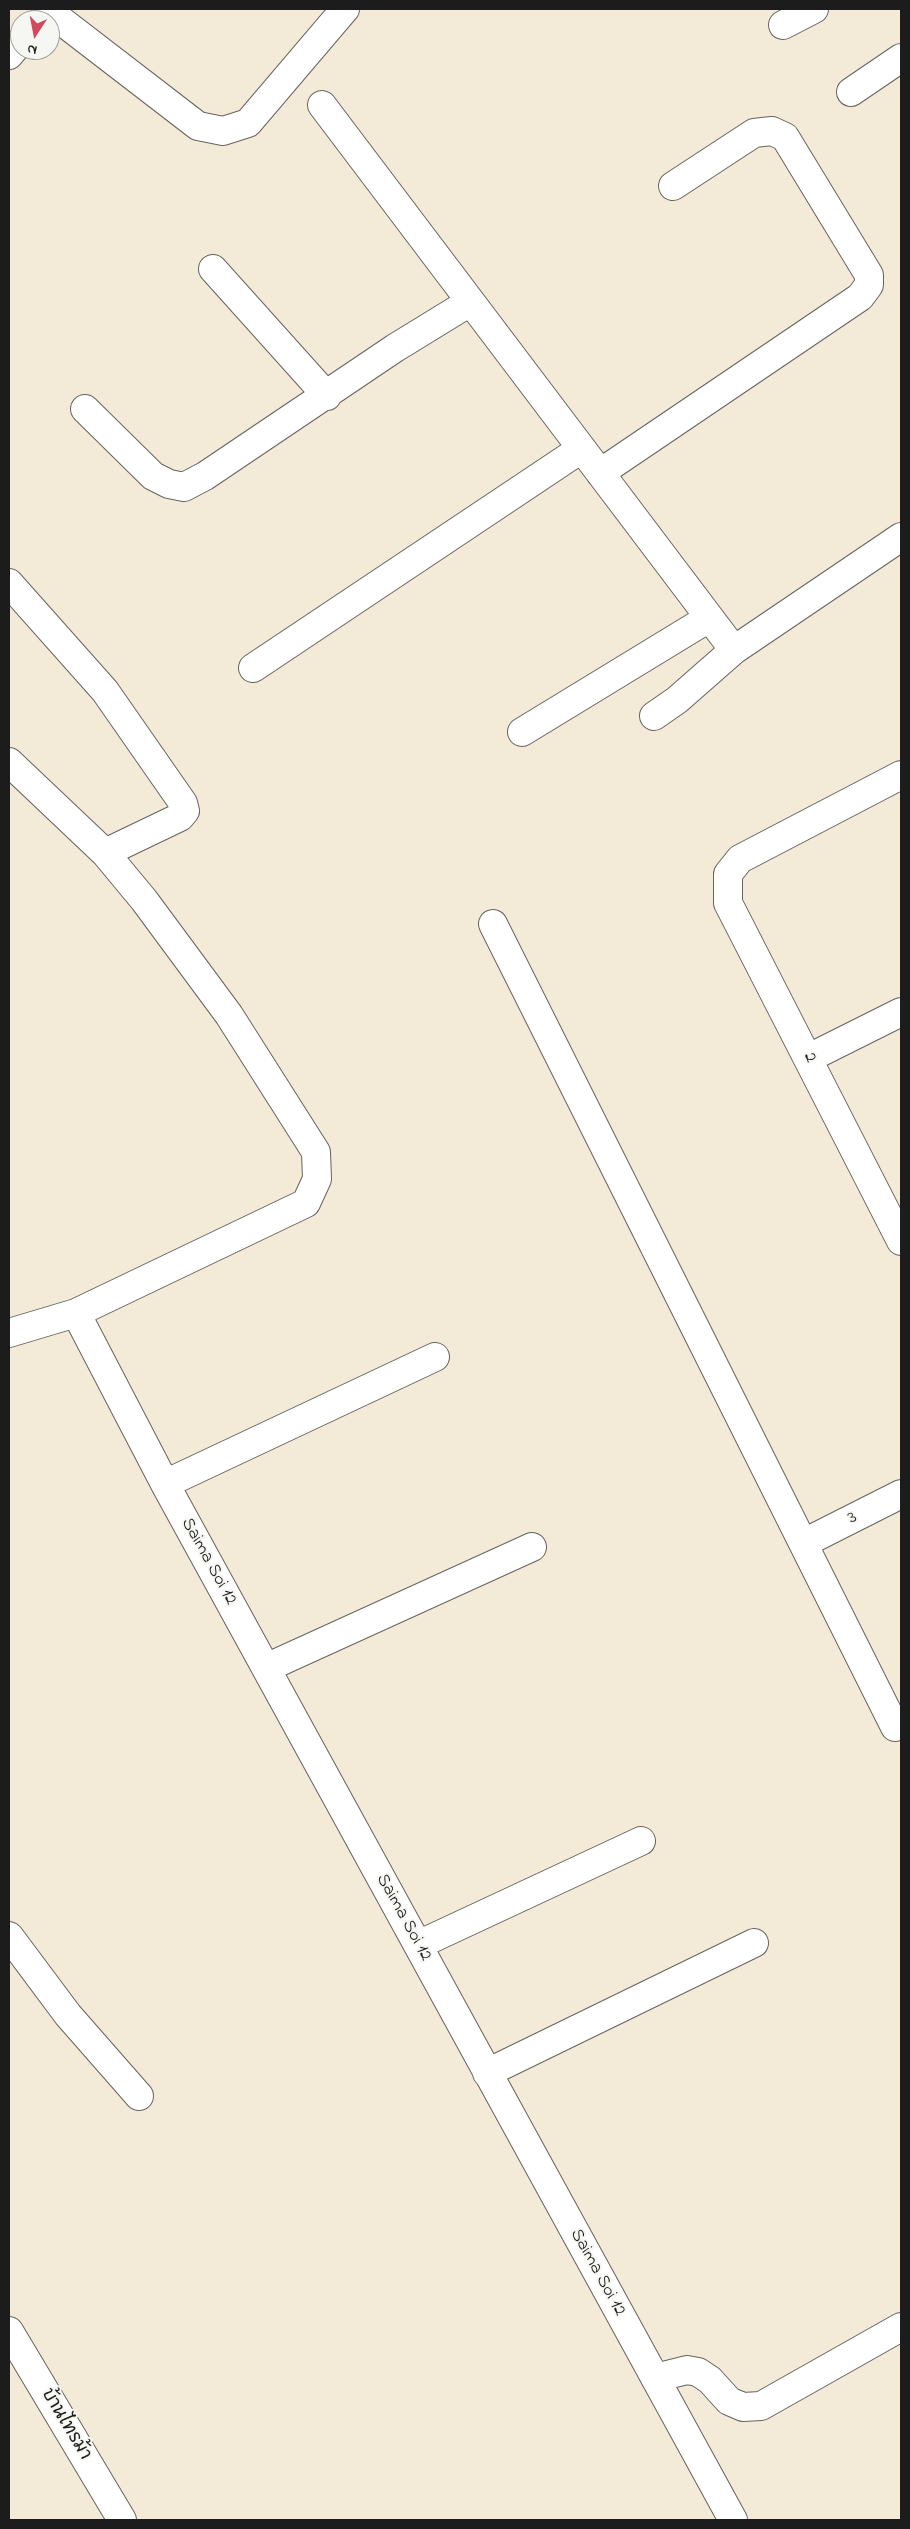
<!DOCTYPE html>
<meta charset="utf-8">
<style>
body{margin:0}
#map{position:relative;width:910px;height:2529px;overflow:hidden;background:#f3ead8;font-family:"Indie Flower",sans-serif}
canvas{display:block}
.frame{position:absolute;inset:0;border:10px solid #1c1c1c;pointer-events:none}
.north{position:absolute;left:10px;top:10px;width:50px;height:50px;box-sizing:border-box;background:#f6f6f2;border:1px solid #9f9f9c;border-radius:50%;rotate:191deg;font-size:14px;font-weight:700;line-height:20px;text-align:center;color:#1c1c1c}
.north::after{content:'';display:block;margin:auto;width:18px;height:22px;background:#d1495b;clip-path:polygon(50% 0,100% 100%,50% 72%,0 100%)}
</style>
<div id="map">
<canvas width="910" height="2529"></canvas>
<div class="frame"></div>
<div class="north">N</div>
</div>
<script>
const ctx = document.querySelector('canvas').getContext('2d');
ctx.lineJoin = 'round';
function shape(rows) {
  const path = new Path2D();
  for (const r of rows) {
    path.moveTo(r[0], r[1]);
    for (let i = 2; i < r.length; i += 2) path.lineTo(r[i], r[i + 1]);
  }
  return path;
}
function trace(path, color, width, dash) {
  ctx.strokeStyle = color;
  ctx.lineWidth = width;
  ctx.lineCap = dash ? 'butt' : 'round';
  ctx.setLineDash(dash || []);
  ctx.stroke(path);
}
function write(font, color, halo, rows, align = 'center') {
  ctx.font = font + ' "Indie Flower","Playpen Sans Thai",sans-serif';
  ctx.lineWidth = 4;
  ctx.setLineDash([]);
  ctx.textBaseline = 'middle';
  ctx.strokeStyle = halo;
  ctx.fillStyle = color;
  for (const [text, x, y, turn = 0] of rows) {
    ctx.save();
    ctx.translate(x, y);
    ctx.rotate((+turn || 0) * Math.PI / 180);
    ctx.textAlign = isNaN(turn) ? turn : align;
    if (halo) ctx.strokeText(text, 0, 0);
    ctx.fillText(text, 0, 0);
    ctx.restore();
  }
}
const minor = shape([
 [46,9,198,126,223,131,248,123,345,9],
 [783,25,814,9],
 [9,55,20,42],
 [851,92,901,58],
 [322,105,734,650],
 [213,269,327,396],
 [85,409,153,476,169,484,184,487,205,476,395,348,470,302],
 [600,473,860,297,869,285,869,275,785,137,772,131,754,133,673,186],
 [9,583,105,691,183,803,185,811,180,817,105,853],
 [253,668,581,449],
 [654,716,677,700,734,650,901,537],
 [522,732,709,618],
 [9,762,105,853,144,900,229,1015,316,1152,317,1179,306,1203,76,1313,9,1333],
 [901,775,740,859,728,874,728,903,901,1241],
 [493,924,895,1727],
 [809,1058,901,1012],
 [76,1313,165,1484,733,2520],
 [165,1484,435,1357],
 [804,1543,901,1494],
 [266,1668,532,1547],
 [9,1936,68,2015,139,2096],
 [418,1945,641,1841],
 [487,2073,754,1943],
 [9,2331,122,2520],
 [655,2378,687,2370,698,2372,710,2380,729,2401,743,2407,761,2406,901,2327]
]);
const streetNames = [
 ["2",809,1058,63],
 ["3",853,1519,-27],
 ["Saima Soi 12",208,1562,61],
 ["Saima Soi 12",403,1918,61],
 ["Saima Soi 12",597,2273,61],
 ["บ้านไทรม้า",65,2425,59]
];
trace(minor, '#67645e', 30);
trace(minor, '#fff', 28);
write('18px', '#1c1c1c', '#f6f6f2', streetNames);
</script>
